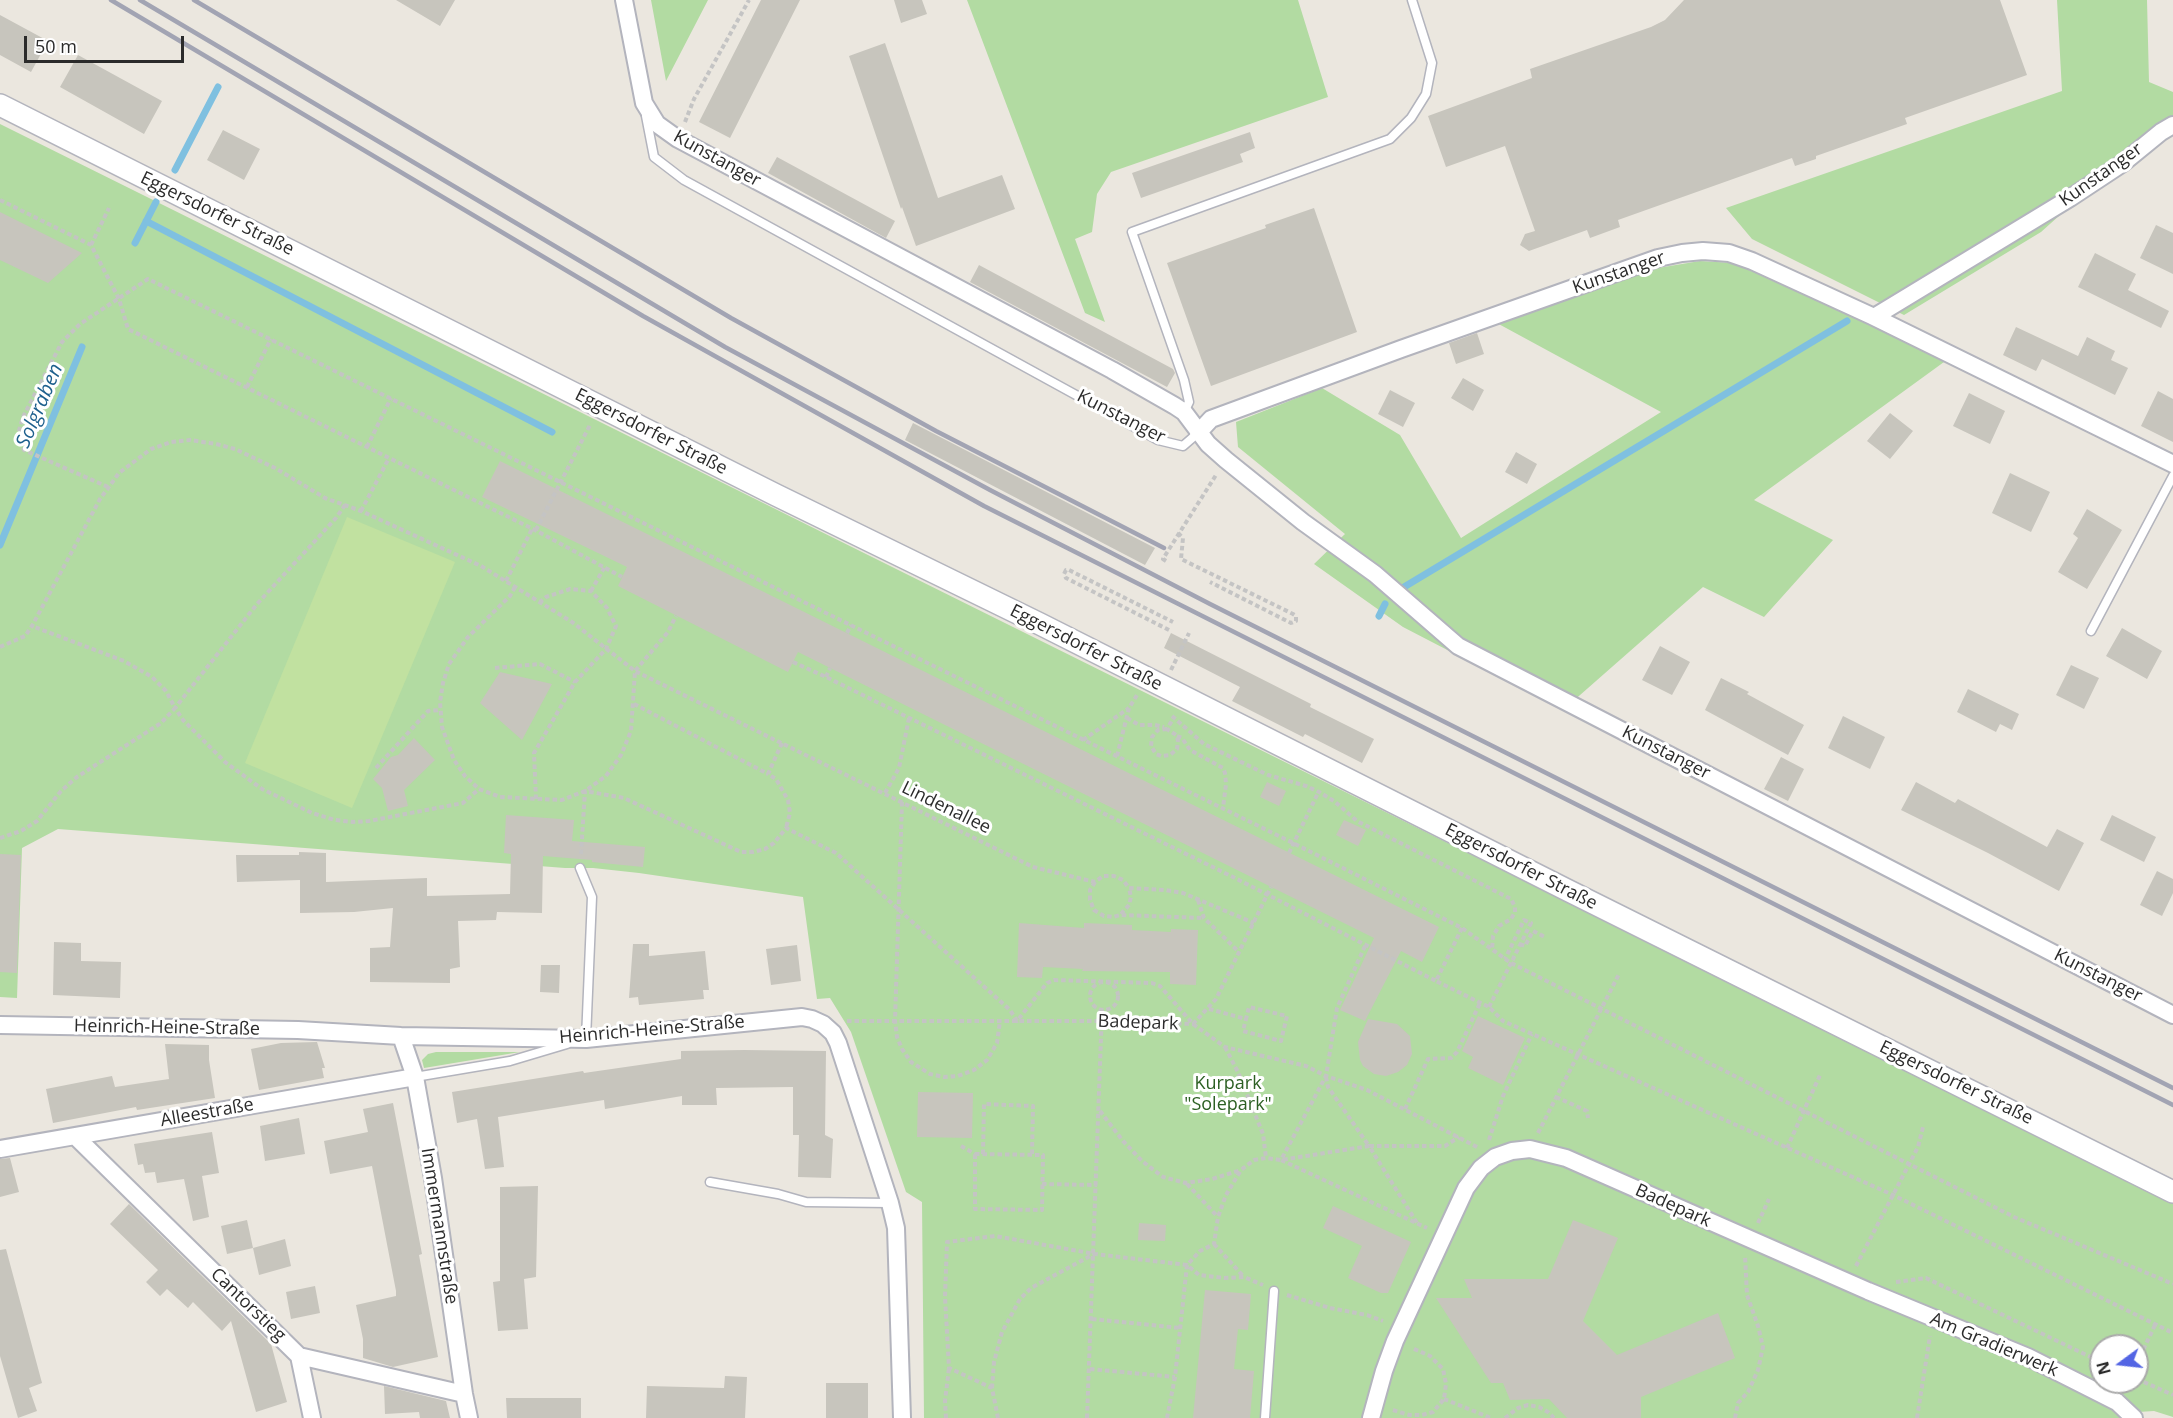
<!DOCTYPE html>
<meta charset="utf-8">
<style>
body{margin:0}
#map{position:relative;width:2173px;height:1418px;overflow:hidden;background:#ebe7df;font-family:"Open Sans",sans-serif}
canvas{display:block}
.north{position:absolute;left:2089px;top:1334px;width:60px;height:60px;box-sizing:border-box;background:#fff;border:2px solid #aaa;border-radius:50%;rotate:255deg;font-size:16px;font-weight:700;line-height:24px;text-align:center;color:#2b2b2b}
.north::after{content:'';display:block;margin:auto;width:21px;height:27px;background:#5365e4;clip-path:polygon(50% 0,100% 100%,50% 72%,0 100%)}
.scale{position:absolute;left:24px;top:36px;width:160px;height:27px;box-sizing:border-box;border:3px solid #2b2b2b;border-top:0;padding-left:8px;font-size:18px;line-height:21px;white-space:nowrap;color:#2b2b2b;-webkit-text-stroke:4px #fff;paint-order:stroke}
</style>
<div id="map">
<canvas width="2173" height="1418"></canvas>
<div class="north">N</div>
<div class="scale">50 m</div>
</div>
<script>
const ctx = document.querySelector('canvas').getContext('2d');
ctx.lineJoin = 'round';
function fillPath(path, color) {
  ctx.fillStyle = color;
  ctx.fill(path, 'evenodd');
}
function shape(rows) {
  const path = new Path2D();
  for (const r of rows) {
    if (r.length === 3) {
      path.moveTo(r[0] + r[2], r[1]);
      path.arc(r[0], r[1], r[2], 0, 2 * Math.PI);
      continue;
    }
    path.moveTo(r[0], r[1]);
    for (let i = 2; i < r.length; i += 2) path.lineTo(r[i], r[i + 1]);
  }
  return path;
}
function trace(path, color, width, dash) {
  ctx.strokeStyle = color;
  ctx.lineWidth = width;
  ctx.lineCap = dash ? 'butt' : 'round';
  ctx.setLineDash(dash || []);
  ctx.stroke(path);
}
function write(font, color, halo, rows, align = 'center') {
  ctx.font = font + ' "Open Sans",sans-serif';
  ctx.lineWidth = 6;
  ctx.setLineDash([]);
  ctx.textBaseline = 'middle';
  ctx.strokeStyle = halo;
  ctx.fillStyle = color;
  for (const [text, x, y, turn = 0] of rows) {
    ctx.save();
    ctx.translate(x, y);
    ctx.rotate((+turn || 0) * Math.PI / 180);
    ctx.textAlign = isNaN(turn) ? turn : align;
    if (halo) ctx.strokeText(text, 0, 0);
    ctx.fillText(text, 0, 0);
    ctx.restore();
  }
}
const green = shape([
 [651,0,708,0,666,81],
 [967,0,1298,0,1328,97,1111,172,1097,194,1092,232,1075,239,1105,322,1085,313],
 [2057,0,2147,0,2149,82,2173,92,2173,125,2088,190,2041,232,1904,315,1752,239,1726,208,2062,91],
 [0,124,2173,1203,2173,1417,2154,1411,2138,1412,2125,1418,924,1418,922,1202,906,1192,851,1032,830,998,817,999,803,897,639,873,593,868,565,868,58,829,22,848,17,998,0,997],
 [2101,1346,2137,1346,2137,1382,2101,1382],
 [1700,261,1734,263,1922,349,1944,362,1754,500,1833,540,1764,617,1703,587,1563,710,1403,627,1314,564,1345,534,1238,447,1236,422,1322,388,1400,435,1461,538,1661,412,1495,322,1646,270],
 [436,1052,520,1052,424,1068,422,1060,428,1054]
]);
const pitch = shape([
 [347,517,455,562,352,808,245,763]
]);
const stream = shape([
 [175,170,218,87],
 [146,221,552,432],
 [135,243,156,202],
 [0,545,82,347],
 [1404,587,1847,321],
 [1379,616,1385,604]
]);
const building = shape([
 [396,0,455,0,440,26],
 [761,0,800,0,730,138,699,122],
 [894,0,922,0,927,14,901,23],
 [1684,0,2000,0,2027,75,1905,118,1907,124,1816,156,1816,159,1795,166,1792,158,1618,220,1620,227,1590,238,1587,230,1529,251,1520,245,1525,234,1535,231,1505,146,1446,167,1428,116,1532,78,1530,69,1651,27,1665,20],
 [0,15,48,41,31,72,0,55],
 [885,43,938,198,1002,175,1015,209,916,246,902,207,901,209,849,56],
 [78,55,162,101,144,134,60,87],
 [223,130,260,149,244,180,207,160],
 [1250,132,1255,148,1240,154,1243,162,1141,198,1132,173],
 [777,157,895,221,886,238,768,173],
 [1314,208,1357,332,1211,386,1167,263,1266,228,1265,225],
 [0,212,82,253,48,283,0,260],
 [2156,225,2173,233,2173,274,2140,258],
 [2095,253,2136,274,2128,290,2169,311,2161,328,2078,287],
 [979,265,1173,369,1175,373,1167,387,970,282],
 [2016,327,2078,356,2087,337,2115,351,2111,360,2128,368,2115,395,2042,359,2036,371,2003,355],
 [1477,333,1484,354,1456,364,1449,343],
 [1463,378,1484,390,1473,411,1451,398],
 [1390,390,1415,403,1403,427,1378,414],
 [2158,391,2173,399,2173,442,2141,426],
 [1969,393,2005,411,1990,444,1953,426],
 [1890,413,1913,431,1890,459,1867,441],
 [913,423,1155,548,1145,565,905,440],
 [1516,452,1537,464,1527,484,1505,472],
 [500,461,1439,927,1422,962,1401,951,1365,1021,1340,1010,1374,938,798,652,788,672,618,586,627,567,482,497],
 [2010,473,2050,492,2031,532,1992,513],
 [2087,509,2122,530,2087,589,2058,572,2078,538,2073,534],
 [2122,628,2162,651,2147,679,2106,656],
 [1171,633,1311,704,1310,707,1374,739,1362,763,1305,734,1303,737,1232,701,1240,687,1164,648],
 [1660,646,1690,662,1672,695,1642,680],
 [2071,665,2099,678,2084,709,2056,695],
 [500,672,552,684,522,740,480,703],
 [1721,678,1749,692,1747,694,1804,725,1788,755,1705,710],
 [1968,689,2019,714,2012,730,2000,724,1996,732,1957,712],
 [1843,716,1885,737,1870,769,1828,748],
 [414,738,435,760,404,790,408,806,388,811,382,788,373,779,391,757,398,755],
 [1781,757,1804,769,1788,801,1764,789],
 [1267,782,1286,791,1279,806,1260,797],
 [1916,782,1955,803,1958,799,2047,847,2057,829,2084,843,2059,891,1988,853,1901,810],
 [506,815,574,820,572,841,645,847,643,867,592,862,592,860,543,856,542,913,497,912,496,920,458,921,460,967,450,969,450,983,370,982,370,948,390,947,393,908,354,912,300,913,300,880,237,882,236,855,299,855,299,852,326,853,326,882,427,878,427,896,510,894,511,854,504,853],
 [2112,815,2156,837,2144,862,2100,840],
 [1344,820,1366,830,1358,846,1336,835],
 [0,854,21,855,17,973,0,972],
 [2157,871,2173,879,2173,893,2162,916,2140,905],
 [1019,923,1084,928,1084,923,1132,925,1132,930,1171,932,1171,929,1198,930,1196,985,1170,984,1170,972,1082,971,1083,969,1043,967,1042,978,1017,977],
 [54,942,81,943,81,961,121,962,120,998,53,995],
 [633,944,649,944,649,956,705,951,709,990,703,990,704,999,639,1005,638,997,629,998],
 [797,945,801,981,771,985,766,949],
 [541,965,560,965,559,993,540,992],
 [1478,1016,1525,1038,1503,1085,1468,1068,1473,1057,1462,1051],
 [1368,1019,1397,1024,1410,1036,1412,1054,1407,1065,1398,1072,1386,1076,1374,1074,1363,1066,1360,1060,1358,1042],
 [317,1042,325,1068,322,1068,324,1078,259,1090,251,1049,281,1043],
 [165,1044,209,1045,209,1060,215,1098,137,1110,136,1107,53,1123,46,1089,112,1076,115,1087,169,1079],
 [744,1050,826,1051,825,1135,833,1139,831,1178,798,1177,799,1135,793,1135,793,1087,716,1088,717,1105,682,1105,682,1096,605,1109,604,1100,498,1117,504,1167,485,1169,477,1119,457,1123,452,1092,583,1071,584,1073,681,1059,681,1051],
 [918,1092,973,1093,972,1138,917,1137],
 [393,1103,422,1254,419,1255,438,1357,393,1367,363,1358,363,1339,356,1305,396,1296,396,1291,372,1166,330,1174,324,1141,368,1132,363,1109],
 [299,1118,305,1154,265,1161,260,1126],
 [212,1132,219,1173,202,1176,209,1217,193,1221,184,1179,157,1183,155,1172,145,1173,143,1164,138,1165,134,1144],
 [10,1158,19,1192,0,1197,0,1159],
 [538,1186,536,1277,524,1279,528,1329,498,1331,493,1282,500,1281,500,1187],
 [129,1204,271,1344,287,1402,256,1412,231,1321,222,1331,193,1302,188,1308,167,1289,160,1296,146,1282,158,1270,110,1224],
 [1333,1206,1411,1242,1388,1293,1381,1293,1348,1278,1362,1246,1323,1228],
 [247,1220,253,1248,227,1254,221,1226],
 [1573,1220,1618,1238,1583,1321,1617,1355,1718,1313,1735,1358,1641,1397,1641,1418,1567,1418,1549,1399,1510,1400,1503,1383,1491,1383,1436,1298,1472,1298,1464,1279,1548,1279],
 [1139,1223,1166,1225,1165,1241,1138,1240],
 [285,1239,291,1266,259,1275,253,1248],
 [6,1249,42,1383,29,1388,37,1411,18,1418,0,1356,0,1250],
 [315,1286,320,1313,291,1319,286,1292],
 [1205,1290,1251,1294,1248,1330,1238,1329,1234,1369,1254,1371,1250,1418,1193,1418],
 [725,1376,747,1377,745,1418,646,1418,647,1386,724,1388],
 [826,1383,868,1383,868,1418,826,1418],
 [384,1386,446,1401,450,1418,420,1418,419,1412,385,1414],
 [506,1398,581,1398,581,1418,507,1418]
]);
const path = shape([
 [685,122,694,99,749,0],
 [0,200,91,245,119,299,128,329,535,530,622,577],
 [91,245,109,208],
 [247,387,271,339],
 [367,447,391,398],
 [108,487,24,450,17,437,23,417,62,342,80,324,148,279,1293,843,1462,928,1511,963,2014,1217,2173,1284],
 [345,505,336,518,257,604,175,708,183,720,225,762,262,789,312,813,335,820,353,822,369,821,463,803,479,789],
 [361,511,389,458],
 [536,530,590,425],
 [1178,533,1183,538,1181,559,1293,614,1296,616,1296,621,1291,623,1210,582],
 [1166,561,1163,559,1166,554,1216,475],
 [506,581,532,529],
 [515,587,510,596,468,637,449,664,443,683,440,702,442,727,454,760,465,776,479,789,500,797,562,800,585,791,606,776,621,755,631,731,635,671,668,632,676,616],
 [591,591,604,568],
 [1169,630,1066,578,1064,574,1066,570,1069,570,1173,622],
 [847,633,851,625],
 [0,647,25,636,32,626,100,499,119,473,151,449,171,442,190,440,216,444,235,449,275,468,325,498,361,511,481,566,572,622,635,671,1033,867,1095,882,1103,876,1114,876,1123,880,1129,888,1165,890,1183,893,1254,923],
 [793,662,826,677,1233,877,1436,981],
 [495,668,540,664,575,682],
 [1171,670,1189,633],
 [826,677,830,668],
 [634,704,768,774],
 [1172,716,1204,744,1268,775,1306,786,1319,792,1334,801,1357,821,1511,899,1515,907,1515,912,1511,919,1499,926,1493,936,1492,950],
 [1127,718,1139,725,1155,725,1164,727],
 [1167,729,1158,730,1152,737,1151,746,1156,754,1161,756,1170,755,1177,749,1178,740,1176,735,1167,729,1174,717],
 [1177,736,1182,738,1190,750,1223,768,1225,773,1226,784,1223,808],
 [1083,740,1129,708],
 [782,743,768,774,776,779,788,800,790,813,786,828],
 [1117,756,1129,708,1137,695],
 [376,768,428,711,441,710],
 [885,793,899,768,909,718],
 [536,799,534,753,575,682,606,649,616,626,607,608,591,591,570,589,546,597,540,602],
 [902,802,895,1021,897,1037,902,1049,911,1062,930,1074,944,1077,958,1076,974,1070,987,1060,997,1043,1000,1021],
 [0,838,21,831,37,821,61,791,77,777,161,723,175,708,166,691,152,677,124,661,32,626],
 [1289,853,1319,791],
 [581,854,585,791,624,798,741,852,753,852,765,849,774,843,786,828,836,853,1010,1010,1017,1021,1047,983,1054,980,1152,983,1160,986,1193,1024,1225,1047,1306,1066,1326,1076,1367,1090,1479,1148],
 [1095,882,1090,890,1090,900,1094,910,1104,916,1113,917,1120,915,1204,918],
 [1198,900,1204,918,1239,952],
 [1121,914,1129,905,1131,897,1129,888],
 [1462,928,1436,981,1489,1007,1503,1021,1893,1195,2173,1333],
 [1520,944,1525,946,1533,931,1545,937],
 [1365,946,1337,1008,1326,1076,1281,1160,1427,1228],
 [1104,996,14],
 [1489,1007,1531,923,1524,920,1505,959],
 [1209,1009,1246,1019,1249,1007,1287,1016,1281,1041,1243,1031,1246,1019],
 [847,1021,1102,1021,1193,1024],
 [1193,1024,1216,999,1271,887],
 [1225,1047,1238,1072,1263,1134,1266,1158],
 [1326,1077,1328,1087,1369,1146,1445,1146,1459,1137],
 [1556,1097,1587,1111,1588,1118],
 [1405,1109,1428,1059,1451,1058,1457,1052,1480,1003],
 [1100,1111,1123,1141,1142,1161,1163,1177,1186,1183,1212,1179,1241,1170],
 [1538,1133,1619,974],
 [1489,1140,1503,1096,1532,1034],
 [961,1146,975,1154],
 [1787,1148,1820,1075],
 [975,1154,1043,1155,1042,1210,975,1209,975,1154],
 [983,1154,984,1104,1033,1106,1032,1154],
 [1042,1184,1097,1185],
 [1187,1184,1218,1217],
 [1758,1223,1769,1199],
 [1214,1244,1244,1277],
 [1856,1266,1918,1147,1923,1127],
 [1896,1282,1926,1278,2101,1362],
 [1287,1295,1330,1308,1367,1315,1383,1321],
 [1092,1319,1180,1328],
 [2137,1363,2155,1325],
 [1090,1369,1175,1377],
 [2137,1379,2173,1395],
 [992,1388,994,1362,1002,1332,1020,1299,1031,1288,1094,1254],
 [1444,1399,1491,1418],
 [1393,1410,1409,1415,1422,1415,1433,1412,1444,1399,1446,1384,1443,1369,1430,1356,1412,1348],
 [946,1418,945,1401,949,1368],
 [998,1418,992,1388,949,1368,945,1297,947,1242,995,1236,1095,1254,1187,1265,1199,1275,1224,1278,1244,1277,1263,1285],
 [1087,1418,1102,1010],
 [1167,1418,1175,1377,1187,1265,1200,1251,1214,1244,1218,1217,1226,1195,1241,1170,1254,1160,1266,1158,1281,1160,1369,1146,1417,1223],
 [1505,1418,1518,1408,1528,1405,1539,1407,1548,1412,1554,1418],
 [1735,1418,1738,1403,1748,1392,1758,1370,1763,1347,1758,1326,1747,1295,1745,1255],
 [1917,1418,1930,1336]
]);
const service = shape([
 [646,116,654,157,684,180,1158,440,1183,446,1198,433],
 [1184,412,1189,402,1184,380,1132,232,1390,139,1411,118,1426,94,1432,63,1412,0],
 [2091,631,2173,476],
 [580,868,592,897,586,1039,583,1040],
 [415,1077,510,1061,567,1044],
 [710,1182,778,1194,806,1202,890,1203],
 [1265,1418,1274,1291]
]);
const minor = shape([
 [624,0,644,103,657,124,678,139,1112,370,1175,406,1184,412,1208,444,1226,460,1303,522,1375,574,1458,646,2173,1015],
 [1874,317,2070,198,2123,163,2161,132,2173,125],
 [1198,433,1211,419,1401,349,1658,258,1682,253,1703,251,1729,253,1752,261,1874,317,2173,464],
 [0,1025,298,1030,401,1036,586,1039,802,1017,812,1019,823,1024,833,1033,838,1043,890,1203,896,1228,902,1418],
 [401,1036,415,1077,433,1178,464,1394,469,1418],
 [75,1136,299,1356,464,1394],
 [0,1149,415,1077],
 [299,1356,312,1418],
 [1371,1418,1384,1371,1395,1341,1466,1188,1481,1168,1495,1157,1512,1151,1530,1149,1566,1158,1868,1291,2028,1357,2117,1402,2134,1418]
]);
const tertiary = shape([
 [0,105,776,495,1040,624,1567,890,2173,1192]
]);
const rail = shape([
 [111,0,643,316,984,506,2173,1105],
 [140,0,725,347,990,490,1210,604,2173,1088],
 [194,0,731,318,936,431,1164,548]
]);
const streetNames = [
 ["Kunstanger",717,159,29],
 ["Kunstanger",2101,175,-35],
 ["Eggersdorfer Straße",217,214,26],
 ["Kunstanger",1619,273,-19],
 ["Kunstanger",1121,417,27],
 ["Eggersdorfer Straße",651,432,27],
 ["Eggersdorfer Straße",1086,648,27],
 ["Kunstanger",1666,753,27],
 ["Lindenallee",946,808,26],
 ["Eggersdorfer Straße",1521,867,27],
 ["Kunstanger",2098,976,27],
 ["Badepark",1138,1023,2],
 ["Heinrich-Heine-Straße",167,1028,1],
 ["Heinrich-Heine-Straße",652,1030,-5],
 ["Eggersdorfer Straße",1956,1083,26],
 ["Alleestraße",207,1113,-10],
 ["Badepark",1673,1206,24],
 ["Immermannstraße",439,1226,81],
 ["Cantorstieg",248,1305,44],
 ["Am Gradierwerk",1994,1345,23]
];
const parkNames = [
 ["Kurpark",1228,1084],
 ["\"Solepark\"",1228,1105]
];
const waterNames = [
 ["Solgraben",40,406,-67]
];
fillPath(green, '#b2dba2');
fillPath(pitch, '#c1e1a0');
trace(stream, '#7fc0e0', 7);
fillPath(building, '#c7c5bd');
trace(service, '#b3b4bd', 11);
trace(minor, '#b3b4bd', 20);
trace(tertiary, '#b3b4bd', 24);
trace(path, '#c4c4c4', 4, [4.5, 3]);
trace(service, '#fff', 8);
trace(minor, '#fff', 16);
trace(tertiary, '#fff', 21);
trace(rail, '#a2a4b3', 4.5);
write('18px', '#2b2b2b', '#fff', streetNames);
write('18px', '#2c6023', '#fff', parkNames);
write('italic 20px', '#1e608d', '#fff', waterNames);
</script>
